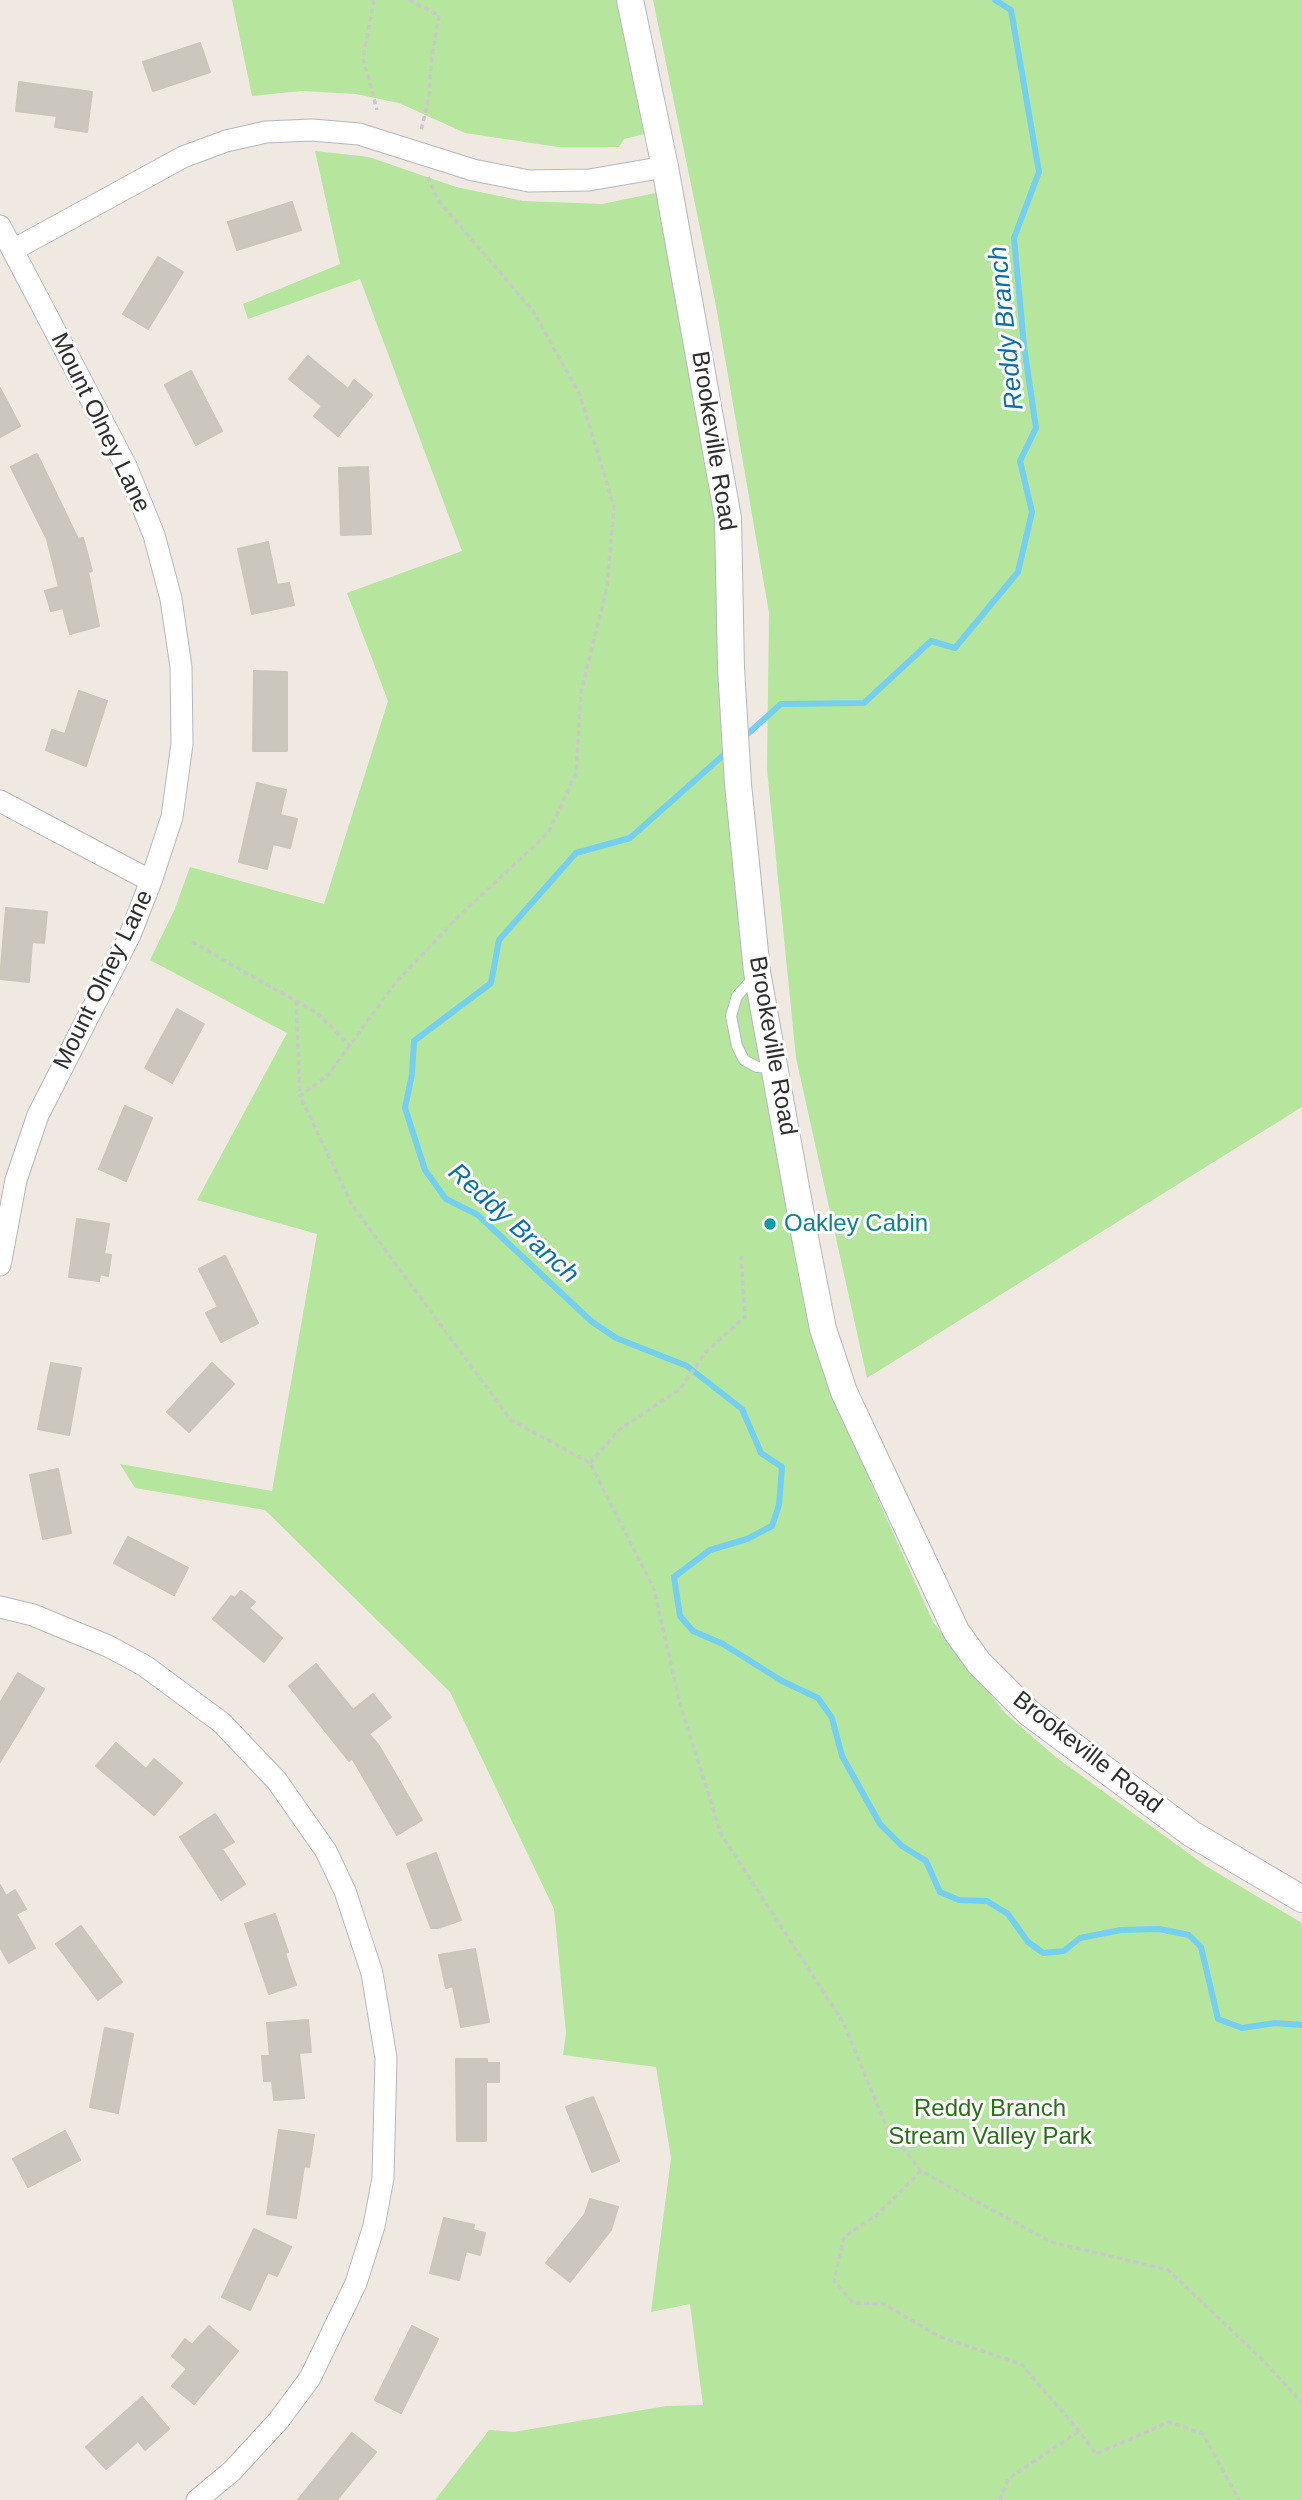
<!DOCTYPE html>
<style>
body{margin:0}
canvas{display:block;background:#efe9e1}
</style>
<canvas width="1302" height="2500"></canvas>
<script>
const ctx = document.querySelector('canvas').getContext('2d');
ctx.lineJoin = 'round';
function fillPath(path, color) {
  ctx.fillStyle = color;
  ctx.fill(path, 'evenodd');
}
function shape(rows) {
  const path = new Path2D();
  for (const r of rows) {
    path.moveTo(r[0], r[1]);
    for (let i = 2; i < r.length; i += 2) path.lineTo(r[i], r[i + 1]);
  }
  return path;
}
function trace(path, color, width, dash) {
  ctx.strokeStyle = color;
  ctx.lineWidth = width;
  ctx.lineCap = dash ? 'butt' : 'round';
  ctx.setLineDash(dash || []);
  ctx.stroke(path);
}
function write(font, color, halo, rows, align = 'center') {
  ctx.font = font + ' Helvetica,sans-serif';
  ctx.lineWidth = 6;
  ctx.setLineDash([]);
  ctx.textBaseline = 'middle';
  ctx.strokeStyle = halo;
  ctx.fillStyle = color;
  for (const [text, x, y, turn = 0] of rows) {
    ctx.save();
    ctx.translate(x, y);
    ctx.rotate((+turn || 0) * Math.PI / 180);
    ctx.textAlign = isNaN(turn) ? turn : align;
    if (halo) ctx.strokeText(text, 0, 0);
    ctx.fillText(text, 0, 0);
    ctx.restore();
  }
}
const green = shape([
 [232,0,626,0,653,132,624,139,619,147,558,147,465,133,399,103,356,94,302,91,252,96],
 [653,0,1302,0,1302,1107,867,1378,796,1058,767,769,769,613,716,306],
 [315,151,369,157,456,187,523,201,602,204,665,191,705,374,733,667,807,1314,873,1488,933,1622,1005,1713,1057,1758,1206,1866,1302,1923,1302,2500,435,2500,489,2430,514,2432,666,2406,703,2405,690,2304,651,2312,671,2158,656,2067,563,2055,566,2033,554,1909,450,1692,265,1510,135,1488,120,1464,272,1491,317,1234,197,1200,287,1033,150,960,174,911,190,867,324,904,388,701,347,593,462,551,360,279,248,319,243,304,340,264]
]);
const stream = shape([
 [744,737,781,704,864,703,931,641,955,648,1018,572,1032,512,1020,461,1036,428,1024,346,1014,238,1039,172,1011,10,995,0],
 [728,751,630,838,576,853,499,940,491,983,414,1041,412,1074,405,1108,425,1170,446,1199,478,1215,591,1321,616,1338,687,1366,742,1409,761,1453,782,1467,779,1505,772,1526,747,1539,710,1550,674,1577,680,1616,693,1631,723,1644,782,1681,818,1698,832,1718,842,1756,880,1824,902,1846,926,1861,940,1892,959,1900,987,1901,1008,1914,1028,1942,1043,1953,1064,1951,1080,1938,1121,1930,1159,1929,1189,1935,1201,1947,1218,2019,1242,2028,1275,2023,1302,2025]
]);
const building = shape([
 [200,43,210,72,153,91,143,62,200,43],
 [19,82,92,92,87,132,55,127,57,116,16,111,19,82],
 [292,202,301,230,237,250,228,222,292,202],
 [158,257,183,272,148,329,123,314,158,257],
 [308,356,348,389,354,380,372,395,338,436,314,416,322,406,289,379,308,356],
 [191,371,222,431,196,445,165,385,191,371],
 [0,388,20,426,0,437,0,388],
 [37,454,78,539,83,538,92,571,88,572,99,626,70,634,63,608,51,611,45,591,59,587,47,539,11,467,37,454],
 [368,467,371,534,341,535,339,468,368,467],
 [268,542,277,585,289,583,294,605,252,614,238,549,268,542],
 [254,671,287,672,287,751,253,751,254,671],
 [79,691,107,701,86,766,46,750,52,730,65,734,79,691],
 [257,783,286,790,280,815,297,819,290,848,273,844,267,869,239,862,257,783],
 [6,908,47,912,44,943,32,942,29,982,0,979,6,908],
 [177,1009,204,1024,172,1083,145,1068,177,1009],
 [125,1106,152,1118,126,1181,99,1169,125,1106],
 [77,1219,109,1224,104,1254,111,1255,108,1276,100,1274,99,1281,69,1277,77,1219],
 [225,1256,258,1323,221,1342,206,1313,218,1307,199,1269,225,1256],
 [51,1363,81,1368,69,1435,38,1429,51,1363],
 [212,1363,234,1384,189,1432,167,1412,212,1363],
 [58,1469,71,1533,43,1539,30,1475,58,1469],
 [128,1537,188,1568,174,1595,114,1563,128,1537],
 [241,1591,255,1602,249,1608,282,1638,264,1662,213,1619,231,1596,235,1598,241,1591],
 [316,1664,353,1710,373,1694,391,1717,369,1734,379,1746,422,1820,397,1835,352,1758,349,1761,289,1686,316,1664],
 [18,1673,44,1689,0,1762,0,1703,18,1673],
 [116,1743,146,1769,154,1759,182,1783,154,1815,96,1766,116,1743],
 [215,1814,234,1842,222,1849,245,1884,221,1900,180,1837,215,1814],
 [436,1853,461,1920,438,1928,431,1928,407,1864,436,1853],
 [0,1885,6,1896,15,1890,26,1909,16,1914,35,1948,9,1963,0,1947,0,1885],
 [275,1914,288,1952,285,1953,296,1985,269,1994,245,1924,275,1914],
 [81,1926,122,1982,98,2000,56,1944,81,1926],
 [475,1949,489,2022,461,2027,453,1986,446,1988,439,1955,475,1949],
 [308,2020,311,2052,299,2053,304,2098,274,2100,272,2081,264,2081,262,2056,270,2056,267,2023,308,2020],
 [105,2028,133,2034,118,2113,90,2107,105,2028],
 [456,2059,487,2059,487,2063,499,2063,499,2082,486,2082,486,2141,457,2141,456,2059],
 [593,2097,619,2161,592,2172,566,2107,593,2097],
 [279,2130,314,2135,309,2167,304,2166,296,2218,267,2214,279,2130],
 [65,2131,80,2160,28,2187,13,2159,65,2131],
 [590,2199,618,2207,611,2230,570,2282,546,2263,585,2214,590,2199],
 [444,2218,474,2225,473,2230,485,2233,480,2255,466,2251,459,2280,430,2273,444,2218],
 [254,2229,291,2247,277,2276,268,2272,250,2310,222,2297,254,2229],
 [209,2326,238,2351,194,2404,172,2386,187,2369,172,2356,185,2339,192,2345,209,2326],
 [412,2326,438,2339,401,2413,375,2400,412,2326],
 [142,2397,169,2429,145,2450,138,2441,106,2469,86,2447,142,2397],
 [352,2433,376,2452,361,2470,337,2500,298,2500,352,2433]
]);
const path = shape([
 [374,0,363,58,377,110],
 [409,0,439,15,431,63,429,97,421,131],
 [428,177,438,200,533,311,580,395,614,507,607,587,581,692,576,774,548,833,461,914,396,982,328,1075,300,1096,352,1205,511,1420,590,1463,654,1589,680,1704,721,1834,843,2022,887,2128,921,2171,1051,2242,1168,2270,1263,2360,1302,2403],
 [192,942,317,1013,350,1046],
 [296,1001,300,1096],
 [590,1463,620,1429,680,1389,706,1352,745,1317,741,1256],
 [921,2171,878,2214,844,2237,834,2281,853,2303,884,2304,938,2336,1021,2364,1079,2431,1096,2454,1169,2422,1203,2434,1239,2500],
 [1000,2500,1008,2479,1079,2431]
]);
const service = shape([
 [758,979,748,984,737,996,731,1016,737,1046,744,1060,757,1067,774,1068]
]);
const minor = shape([
 [0,226,126,466,154,535,171,599,181,667,182,744,172,817,151,881,130,935,38,1115,16,1180,0,1265],
 [13,250,183,157,226,141,266,132,312,130,359,134,473,170,529,181,589,180,665,167],
 [0,801,151,881],
 [0,1607,33,1615,108,1646,145,1666,222,1723,277,1781,326,1851,345,1891,372,1973,386,2058,383,2178,374,2226,356,2283,310,2378,279,2420,232,2471,197,2500]
]);
const tertiary = shape([
 [630,0,665,167,728,518,731,668,738,784,757,972,807,1248,823,1329,844,1392,956,1631,979,1663,1029,1713,1192,1834,1302,1899]
]);
const markers = [
 [770,1224,7,"#0f9aa8"]
];
const streetNames = [
 ["Mount Olney Lane",100,423,64],
 ["Brookeville Road",713,441,81],
 ["Mount Olney Lane",104,980,-64],
 ["Brookeville Road",772,1046,80],
 ["Brookeville Road",1087,1753,38]
];
const cultureNames = [
 ["Oakley Cabin",784,1224]
];
const parkNames = [
 ["Reddy Branch",990,2109],
 ["Stream Valley Park",990,2137]
];
const waterNames = [
 ["Reddy Branch",1007,328,-96],
 ["Reddy Branch",513,1224,42]
];
fillPath(green, '#b6e59e');
trace(stream, '#75cff0', 6);
fillPath(building, '#cbc7bf');
trace(building, '#cbc5ba', 2);
trace(service, '#b4b7c1', 12);
trace(minor, '#b4b7c1', 23);
trace(tertiary, '#b4b7c1', 28);
trace(path, '#c9c9c9', 3.5, [5, 3.5]);
trace(service, '#fff', 10);
trace(minor, '#fff', 21);
trace(tertiary, '#fff', 26);
for (const [x, y, r, color] of markers) {
  const dot = new Path2D();
  dot.arc(x, y, r, 0, 2 * Math.PI);
  ctx.fillStyle = color;
  ctx.fill(dot);
  trace(dot, '#fff', 2.5);
}
write('24px', '#2e2e2e', '#fff', streetNames);
write('24px', '#0d838f', '#fff', cultureNames, 'left');
write('24px', '#2c6e1b', '#fff', parkNames);
write('italic 26px', '#0d6fa3', '#fff', waterNames);
</script>
